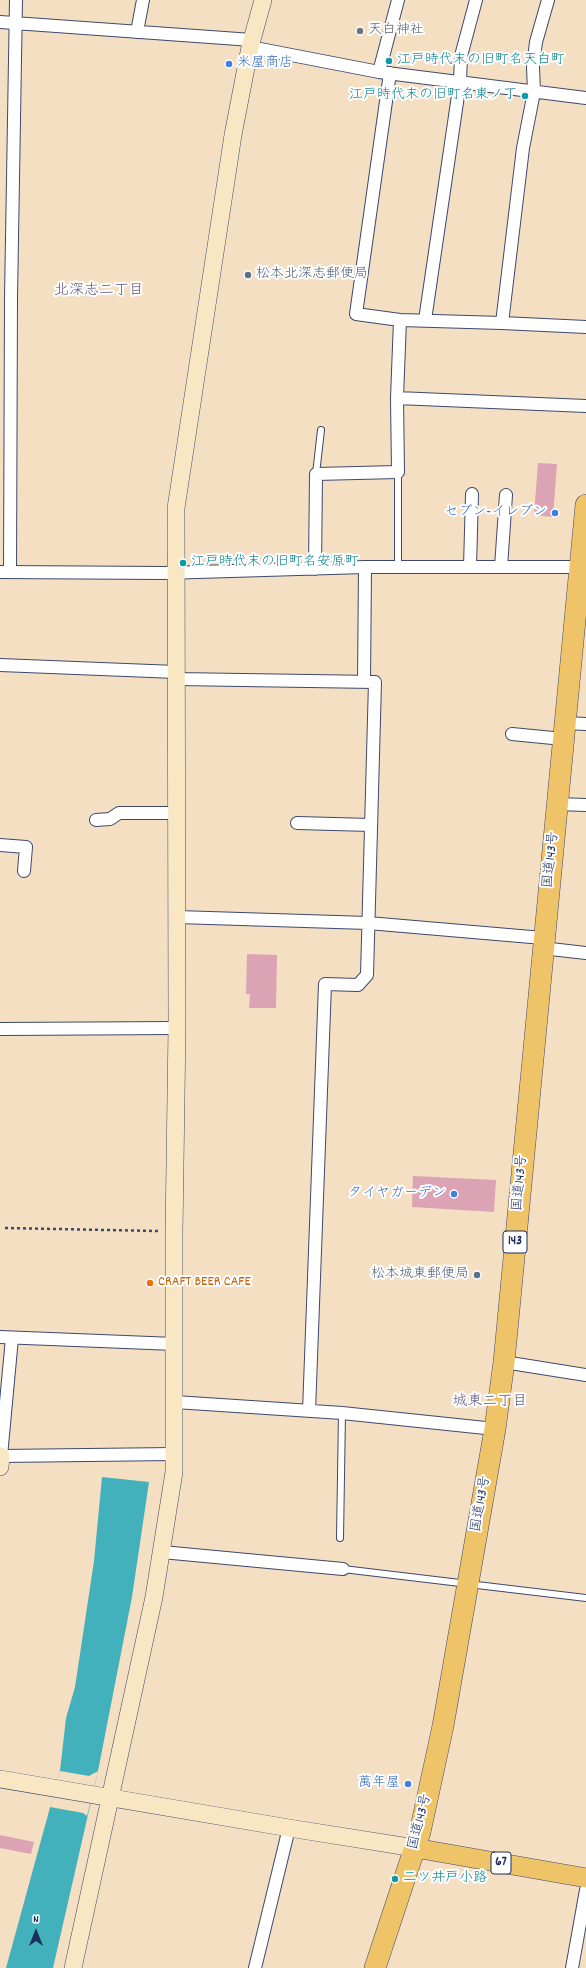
<!DOCTYPE html>
<meta charset="utf-8">
<style>
body{margin:0}
#map{position:relative;width:586px;height:1968px;overflow:hidden;background:#f4dfc3;font-family:Dekko,sans-serif}
canvas{display:block}
.north{position:absolute;left:16px;top:1912px;width:40px;height:40px;-webkit-text-stroke:3px #fff;paint-order:stroke;rotate:0deg;font-size:11px;font-weight:700;line-height:16px;text-align:center;color:#1b2f5e}
.north::after{content:'';display:block;margin:auto;width:14px;height:18px;background:#1b2f5e;clip-path:polygon(50% 0,100% 100%,50% 72%,0 100%)}
</style>
<div id="map">
<canvas width="586" height="1968"></canvas>
<div class="north">N</div>
</div>
<script>
const ctx = document.querySelector('canvas').getContext('2d');
ctx.lineJoin = 'round';
function fillPath(path, color) {
  ctx.fillStyle = color;
  ctx.fill(path, 'evenodd');
}
function shape(rows) {
  const path = new Path2D();
  for (const r of rows) {
    path.moveTo(r[0], r[1]);
    for (let i = 2; i < r.length; i += 2) path.lineTo(r[i], r[i + 1]);
  }
  return path;
}
function trace(path, color, width, dash) {
  ctx.strokeStyle = color;
  ctx.lineWidth = width;
  ctx.lineCap = dash ? 'butt' : 'round';
  ctx.setLineDash(dash || []);
  ctx.stroke(path);
}
function write(font, color, halo, rows, align = 'center') {
  ctx.font = font + ' Dekko,"Klee One",sans-serif';
  ctx.lineWidth = 4;
  ctx.setLineDash([]);
  ctx.textBaseline = 'middle';
  ctx.strokeStyle = halo;
  ctx.fillStyle = color;
  for (const [text, x, y, turn = 0] of rows) {
    ctx.save();
    ctx.translate(x, y);
    ctx.rotate((+turn || 0) * Math.PI / 180);
    ctx.textAlign = isNaN(turn) ? turn : align;
    if (halo) ctx.strokeText(text, 0, 0);
    ctx.fillText(text, 0, 0);
    ctx.restore();
  }
}
const water = shape([
 [102,1477,149,1482,132,1597,98,1771,53,1968,6,1968,60,1771,66,1718,75,1687,94,1561]
]);
const pier = shape([
 [60,1771,89,1776,98,1771,87,1816,83,1813,50,1807]
]);
const building = shape([
 [538,463,557,464,553,517,534,515],
 [247,954,277,955,276,1008,249,1008,250,994,246,994],
 [413,1176,496,1180,494,1212,412,1207],
 [0,1835,34,1842,31,1854,0,1848]
]);
const path = shape([
 [5,1228,158,1231]
]);
const lane = shape([
 [398,472,398,567],
 [316,474,321,430],
 [340,1538,342,1413],
 [343,1569,586,1598]
]);
const street = shape([
 [548,0,536,42,533,67,534,92,523,148,502,323,586,327],
 [0,22,252,40],
 [137,32,143,0],
 [250,47,379,72,586,98],
 [379,72,398,0],
 [390,73,356,314,400,320,502,323],
 [425,320,460,82,461,56,476,0],
 [397,398,586,406],
 [470,567,472,494],
 [501,567,506,495],
 [315,569,316,474,398,472,397,398,400,320],
 [0,572,164,573,365,567,580,567],
 [10,572,11,298,16,0],
 [0,665,176,672],
 [176,679,375,682,367,975,358,985,325,984,309,1411],
 [364,682,365,567],
 [565,723,586,724],
 [512,734,563,739],
 [557,804,586,805],
 [96,820,110,819,119,813,177,813],
 [297,823,371,825],
 [0,845,26,847,24,871],
 [177,917,368,923,543,938],
 [542,948,586,953],
 [0,1029,177,1028],
 [0,1337,175,1344],
 [504,1362,586,1375],
 [175,1402,342,1413,495,1429],
 [0,1456,174,1454],
 [1,1456,12,1338],
 [162,1552,343,1569],
 [255,1968,289,1828],
 [572,1968,586,1890]
]);
const secondary = shape([
 [0,1467,1,1456],
 [0,1779,289,1828,415,1848],
 [73,1968,154,1597,174,1472,174,1232,177,1028,176,508,233,135,250,47,263,0]
]);
const primary = shape([
 [415,1848,586,1878]
]);
const highway = shape([
 [375,1968,420,1832,443,1726,495,1429,504,1362,586,505]
]);
const markers = [
 [360,31,4,"#6b7280"],
 [389,61,4,"#0f9aa8"],
 [229,64,4,"#3f7fe0"],
 [525,96,4,"#0f9aa8"],
 [248,275,4,"#5c6f8a"],
 [555,513,4,"#3f7fe0"],
 [183,563,4,"#0f9aa8"],
 [454,1194,4,"#3f7fe0"],
 [477,1275,4,"#5c6f8a"],
 [150,1283,4,"#e8710a"],
 [408,1784,4,"#3f7fe0"],
 [395,1879,4,"#0f9aa8"]
];
const shields = [
 [515,1242,24],
 [501,1863,20]
];
const shieldNames = [
 ["143",515,1242],
 ["67",501,1863]
];
const worshipNames = [
 ["天白神社",368,31]
];
const cultureNames = [
 ["江戸時代末の旧町名天白町",397,61],
 ["江戸時代末の旧町名東ノ丁",517,96,"right"],
 ["江戸時代末の旧町名安原町",191,563],
 ["二ツ井戸小路",403,1879]
];
const shopNames = [
 ["米屋商店",237,64,"left"],
 ["セブン-イレブン",547,513],
 ["タイヤガーデン",446,1194],
 ["萬年屋",400,1784]
];
const serviceNames = [
 ["松本北深志郵便局",256,275],
 ["松本城東郵便局",469,1275,"right"]
];
const streetNames = [
 ["国道143号",552,860,-84],
 ["国道143号",521,1183,-85],
 ["国道143号",482,1504,-80],
 ["国道143号",421,1822,-76]
];
const foodNames = [
 ["CRAFT BEER CAFE",158,1283]
];
const neighbourhoodNames = [
 ["北深志二丁目",99,292],
 ["城東二丁目",490,1403]
];
fillPath(water, '#42b1bb');
fillPath(pier, '#f4dfc3');
fillPath(building, '#dca3b4');
trace(lane, '#3c496d', 8);
trace(street, '#3c496d', 14);
trace(secondary, '#3c496d', 18);
trace(primary, '#3c496d', 20);
trace(highway, '#3c496d', 22);
trace(path, '#3c496d', 2.5, [3, 3]);
trace(lane, '#fff', 6);
trace(street, '#fff', 12);
trace(secondary, '#f9e7c3', 17);
trace(primary, '#efc469', 19);
trace(highway, '#efc469', 21);
for (const [x, y, r, color] of markers) {
  const dot = new Path2D();
  dot.arc(x, y, r, 0, 2 * Math.PI);
  ctx.fillStyle = color;
  ctx.fill(dot);
  trace(dot, '#fff', 1.5);
}
for (const [x, y, w] of shields) {
  const box = new Path2D();
  box.roundRect(x - w / 2, y - 11, w, 22, 3);
  ctx.fillStyle = '#fff';
  ctx.fill(box);
  trace(box, '#1b2f5e', 1);
}
write('bold 13px', '#1b2f5e', null, shieldNames);
write('14px', '#5b616d', '#fff', worshipNames, 'left');
write('14px', '#0d838f', '#fff', cultureNames, 'left');
write('14px', '#366cbe', '#fff', shopNames, 'right');
write('14px', '#4e5e75', '#fff', serviceNames, 'left');
write('14px', '#1b2f5e', '#fff', streetNames);
write('14px', '#c56008', '#fff', foodNames, 'left');
write('15px', '#5f587c', '#fff', neighbourhoodNames);
</script>
